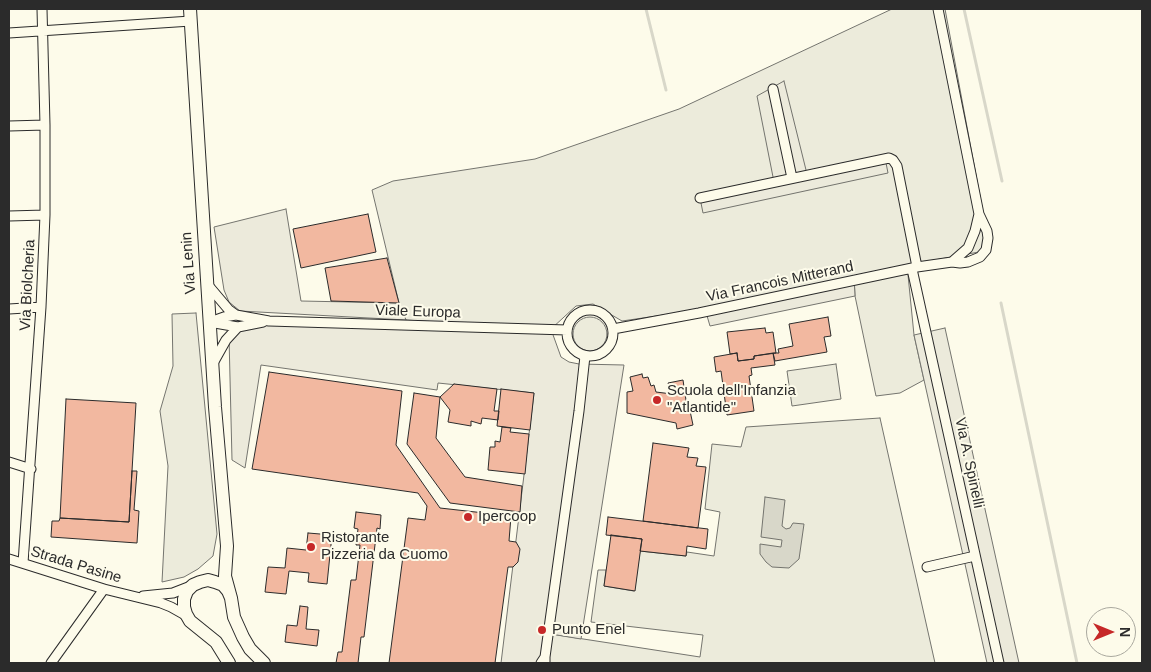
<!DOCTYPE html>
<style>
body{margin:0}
#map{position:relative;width:1151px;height:672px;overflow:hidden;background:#fdfbea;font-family:Arial,sans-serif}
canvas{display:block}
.frame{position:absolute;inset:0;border:10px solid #2b2b2b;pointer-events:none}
.north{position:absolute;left:1086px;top:607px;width:50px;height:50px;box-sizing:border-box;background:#fdfbea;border:1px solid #a9a89e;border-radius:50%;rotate:90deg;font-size:14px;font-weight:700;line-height:20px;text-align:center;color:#2b2b2b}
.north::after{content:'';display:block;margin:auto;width:18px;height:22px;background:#c62828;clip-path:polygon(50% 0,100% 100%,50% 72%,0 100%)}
</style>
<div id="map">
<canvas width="1151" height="672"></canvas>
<div class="frame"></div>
<div class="north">N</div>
</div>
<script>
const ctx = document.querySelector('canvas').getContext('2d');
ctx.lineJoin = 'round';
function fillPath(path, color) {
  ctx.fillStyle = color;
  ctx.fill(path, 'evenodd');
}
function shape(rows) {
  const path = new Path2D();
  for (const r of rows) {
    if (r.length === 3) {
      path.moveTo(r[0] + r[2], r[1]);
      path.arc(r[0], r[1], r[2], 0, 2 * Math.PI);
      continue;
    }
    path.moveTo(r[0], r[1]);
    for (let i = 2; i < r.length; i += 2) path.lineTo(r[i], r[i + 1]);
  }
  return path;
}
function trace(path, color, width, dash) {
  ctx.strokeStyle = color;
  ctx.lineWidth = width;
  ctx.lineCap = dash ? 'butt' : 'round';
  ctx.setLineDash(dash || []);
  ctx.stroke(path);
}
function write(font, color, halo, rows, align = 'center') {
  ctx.font = font + ' Arial,sans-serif';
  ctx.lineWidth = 4;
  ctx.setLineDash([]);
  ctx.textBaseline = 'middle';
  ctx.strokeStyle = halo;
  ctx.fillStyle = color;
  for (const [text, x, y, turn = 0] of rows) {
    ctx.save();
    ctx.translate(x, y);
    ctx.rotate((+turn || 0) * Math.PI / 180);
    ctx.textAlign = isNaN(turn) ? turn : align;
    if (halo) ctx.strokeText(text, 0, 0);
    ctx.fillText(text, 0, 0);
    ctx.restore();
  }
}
const green = shape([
 [892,9,945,9,990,250,907,265,914,335,924,380,900,393,876,396,855,296,854,276,705,309,622,321,593,304,576,306,551,329,406,320,399,303,372,190,393,181,535,159,679,109,892,9],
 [196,313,217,534,213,556,198,569,184,577,162,582,168,466,160,411,173,366,172,314,196,313],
 [590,334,17],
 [836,364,841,399,792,406,787,371,836,364],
 [880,418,935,663,548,663,551,634,700,657,703,635,591,622,598,570,606,570,604,586,634,591,640,551,686,556,687,552,714,556,720,512,705,509,712,444,741,447,746,427,880,418]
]);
const parking = shape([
 [784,81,807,174,885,158,888,173,703,213,700,198,774,182,757,96,784,81],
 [286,209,301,301,399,303,406,320,240,311,229,302,224,290,214,227,286,209],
 [854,276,855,296,710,326,705,309,854,276],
 [247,323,552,332,561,357,569,362,579,364,624,365,581,639,551,634,548,663,501,663,534,393,438,383,437,390,261,365,245,468,232,460,229,337,247,323],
 [945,328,1019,663,987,663,914,335,945,328]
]);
const water = shape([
 [765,497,785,500,782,526,786,529,790,528,793,523,804,524,799,559,789,568,772,567,766,562,760,554,760,544,781,547,782,540,761,537,765,497]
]);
const stream = shape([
 [646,9,666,90],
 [964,9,1002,181],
 [1001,303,1077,663]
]);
const building = shape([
 [368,214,376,252,301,268,293,229,368,214],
 [387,258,399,303,331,301,325,268,387,258],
 [828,317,831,336,824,337,827,352,775,361,773,353,779,353,778,349,793,346,789,324,828,317],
 [765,328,766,333,773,332,776,353,754,356,754,359,738,361,737,353,730,354,727,332,765,328],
 [737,353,738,361,754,359,754,356,773,353,775,365,751,368,752,375,749,376,754,411,727,415,721,371,716,372,714,357,737,353],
 [269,372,402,391,396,445,440,508,511,516,509,541,516,542,520,549,518,562,513,567,508,567,495,663,389,663,408,518,425,520,427,506,418,493,252,469,269,372],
 [642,374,643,378,648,377,651,386,654,385,656,392,672,394,668,383,683,380,687,407,689,406,693,425,677,429,676,423,627,413,627,392,633,391,630,377,642,374],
 [454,384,497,389,494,411,499,411,498,420,482,418,481,424,471,421,471,426,448,422,450,410,440,397,454,384],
 [501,389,534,393,530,430,497,426,501,389],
 [414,393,440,397,436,438,465,477,522,486,520,512,450,503,407,444,414,393],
 [66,399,136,403,129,522,60,518,66,399],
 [502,427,511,428,510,432,529,434,525,474,488,470,490,447,495,447,495,441,500,442,502,427],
 [653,443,689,448,687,457,698,458,696,466,706,467,698,528,643,521,653,443],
 [132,471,137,471,134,510,139,511,137,543,51,537,52,521,59,521,60,518,129,522,132,471],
 [356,512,381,515,380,529,377,528,364,637,361,637,358,663,336,663,338,652,342,652,351,580,356,580,360,545,356,545,358,529,354,528,356,512],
 [608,517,708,529,706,549,687,546,686,556,640,551,642,539,606,535,608,517],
 [308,533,332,535,327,584,308,582,309,573,289,571,286,594,265,592,268,567,285,568,287,548,306,550,308,533],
 [611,535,642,539,635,591,604,586,611,535],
 [300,606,308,607,306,629,319,630,317,646,285,642,287,625,297,626,300,606]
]);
const street = shape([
 [9,33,191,21],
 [773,89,792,178],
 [9,126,45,125],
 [700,198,889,158,893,160,897,166,917,267],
 [9,216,45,215],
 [952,262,968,248,975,231,979,214],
 [912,269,999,663],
 [207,284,229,310,236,315,269,321,567,330],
 [9,309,41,307],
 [590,333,23],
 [209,322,238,327],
 [210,322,224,317,236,315],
 [613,329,699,313,917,267,952,262,960,263,968,262,980,257,986,250,988,238,987,231,979,214,938,9],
 [212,365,226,340,238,327,263,322],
 [9,462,31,469],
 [9,559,104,589,161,603,171,607,187,616],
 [23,563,41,307,45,215,45,125,42,9],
 [927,567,975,556],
 [143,596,173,593,191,586],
 [545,657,579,411,585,356],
 [51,663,104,589],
 [541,663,545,657,545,663]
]);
const secondary = shape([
 [190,9,215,407,227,546,225,576,231,598],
 [229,663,216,642,190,621,186,614,184,607,184,599,187,591,193,585,200,582,208,580,215,582,223,585,228,591,231,598,234,617,243,637,250,649,264,663]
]);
const markers = [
 [657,400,5,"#c62828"],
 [468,517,5,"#c62828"],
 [311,547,5,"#c62828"],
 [542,630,5,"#c62828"]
];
const streetNames = [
 ["Via Lenin",189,263,-94],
 ["Via Francois Mitterand",780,282,-12],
 ["Via Biolcheria",28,285,-87],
 ["Viale Europa",418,312,2],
 ["Via A. Spinelli",969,463,78],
 ["Strada Pasine",76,565,17]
];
const poiNames = [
 ["Scuola dell'Infanzia",667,391],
 ["\"Atlantide\"",667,408],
 ["Ipercoop",478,517],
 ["Ristorante",321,538],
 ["Pizzeria da Cuomo",321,555],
 ["Punto Enel",552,630]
];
fillPath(green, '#ecebdb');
trace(green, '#74746e', 1);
fillPath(parking, '#eceadb');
trace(parking, '#74746e', 1);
fillPath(water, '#d8d7c9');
trace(water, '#74746e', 1);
trace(stream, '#d8d7c9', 3);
fillPath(building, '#f2b8a0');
trace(building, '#2b2b2b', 1);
trace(street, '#2b2b2b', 11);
trace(secondary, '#2b2b2b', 14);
trace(street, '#fdfbea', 9);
trace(secondary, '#fdfbea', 12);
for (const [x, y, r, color] of markers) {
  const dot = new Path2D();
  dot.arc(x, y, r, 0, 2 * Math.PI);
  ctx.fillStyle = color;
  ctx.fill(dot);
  trace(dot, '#fdfbea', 2);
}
write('15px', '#2b2b2b', '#fdfbea', streetNames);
write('15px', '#2b2b2b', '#fdfbea', poiNames, 'left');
</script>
